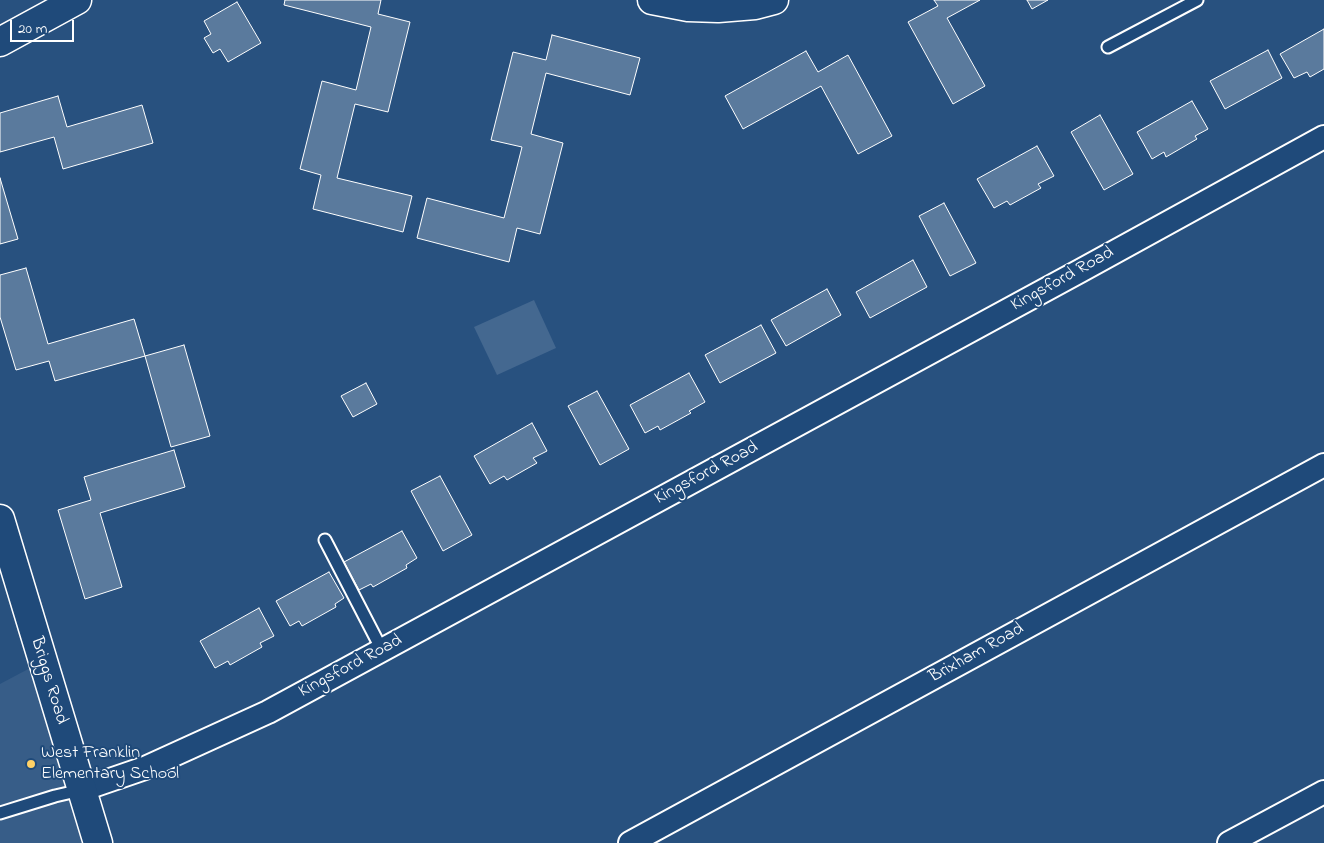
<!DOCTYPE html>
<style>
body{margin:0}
#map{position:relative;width:1324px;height:843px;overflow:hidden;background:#28517f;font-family:"Indie Flower",sans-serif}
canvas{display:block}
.scale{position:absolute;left:10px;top:20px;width:64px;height:22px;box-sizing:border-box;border:2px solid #fff;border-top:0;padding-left:6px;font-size:15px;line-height:18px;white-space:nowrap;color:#fff;-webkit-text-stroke:4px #1f4a7a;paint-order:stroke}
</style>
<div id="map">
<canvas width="1324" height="843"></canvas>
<div class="scale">20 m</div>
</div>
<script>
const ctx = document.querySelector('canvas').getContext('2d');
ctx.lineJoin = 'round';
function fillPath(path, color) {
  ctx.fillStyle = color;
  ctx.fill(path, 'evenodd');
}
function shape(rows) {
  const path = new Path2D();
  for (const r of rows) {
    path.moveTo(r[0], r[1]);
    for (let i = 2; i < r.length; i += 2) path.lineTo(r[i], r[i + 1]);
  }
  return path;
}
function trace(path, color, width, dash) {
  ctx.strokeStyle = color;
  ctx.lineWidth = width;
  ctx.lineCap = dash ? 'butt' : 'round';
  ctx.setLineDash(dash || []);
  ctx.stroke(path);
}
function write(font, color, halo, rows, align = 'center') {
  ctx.font = font + ' "Indie Flower",sans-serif';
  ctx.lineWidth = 4;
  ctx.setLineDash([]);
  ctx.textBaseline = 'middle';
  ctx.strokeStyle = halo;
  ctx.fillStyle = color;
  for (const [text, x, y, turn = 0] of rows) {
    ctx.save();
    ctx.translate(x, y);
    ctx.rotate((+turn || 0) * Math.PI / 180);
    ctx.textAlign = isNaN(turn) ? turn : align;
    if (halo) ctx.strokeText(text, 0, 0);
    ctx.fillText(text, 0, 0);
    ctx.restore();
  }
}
const built = shape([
 [32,667,87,843,0,843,0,684]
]);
const green = shape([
 [534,300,556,348,497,375,474,327]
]);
const building = shape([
 [285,0,381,0,378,14,410,22,388,112,355,104,337,178,412,196,403,232,313,209,321,175,300,169,322,81,356,90,371,27,284,5,285,0],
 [934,0,980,0,947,18,985,86,953,104,908,22,938,6,934,0],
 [1027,0,1048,0,1032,9,1027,0],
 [237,2,261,43,228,62,220,49,213,53,204,38,211,34,204,21,237,2],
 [1324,29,1324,69,1310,77,1307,72,1294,78,1280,54,1324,29],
 [552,35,640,58,630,95,546,73,531,134,563,143,540,234,517,228,509,262,417,238,427,198,504,218,522,147,491,140,513,52,546,60,552,35],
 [1268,50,1282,78,1225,109,1210,81,1268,50],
 [806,51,818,72,848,55,892,136,858,154,821,86,743,129,725,96,806,51],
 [58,96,67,127,142,105,153,143,63,169,54,137,0,152,0,113,58,96],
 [1192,101,1208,129,1195,136,1197,139,1166,157,1164,152,1152,159,1137,132,1192,101],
 [1100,115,1133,174,1104,190,1071,132,1100,115],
 [1037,146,1054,176,1038,184,1041,188,1010,205,1007,201,994,208,977,179,1037,146],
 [0,178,18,239,0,244,0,178],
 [944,203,976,263,950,276,919,216,944,203],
 [913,260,927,287,870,318,856,292,913,260],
 [26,268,48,344,134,319,145,356,55,381,49,361,16,370,0,317,0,275,26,268],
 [827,289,841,315,786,346,771,320,827,289],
 [761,325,776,353,720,383,705,355,761,325],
 [184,345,210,436,171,447,145,356,184,345],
 [689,373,705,402,689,411,691,413,660,430,658,426,645,433,630,405,689,373],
 [366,383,377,404,353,417,341,396,366,383],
 [597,391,629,449,600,465,568,406,597,391],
 [532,423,547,451,533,458,537,463,507,480,504,476,490,484,474,456,532,423],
 [174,450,185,487,100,513,122,587,85,599,58,510,91,500,84,477,174,450],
 [440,476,472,535,443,551,411,491,440,476],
 [402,531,417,558,406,565,407,568,373,587,371,584,359,590,344,562,402,531],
 [329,572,344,598,335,604,336,607,302,626,299,621,290,626,276,601,329,572],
 [259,608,274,636,260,643,262,647,230,665,228,661,215,668,200,641,259,608]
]);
const lane = shape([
 [1108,47,1197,0],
 [325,540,382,650],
 [0,813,55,796,81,790]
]);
const street = shape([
 [81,790,145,768,268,712,1080,271,1324,137],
 [630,843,1324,465],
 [1229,843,1324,792]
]);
const secondary = shape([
 [652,0,688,7,718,8,755,5,774,0],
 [0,42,77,0],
 [0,519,98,843]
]);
const markers = [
 [31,764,5,"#ffd166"]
];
const streetNames = [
 ["Kingsford Road",1063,280,-29],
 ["Kingsford Road",707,474,-28],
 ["Brixham Road",977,654,-29],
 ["Kingsford Road",351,667,-28],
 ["Briggs Road",48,681,73]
];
const poiNames = [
 ["West Franklin",41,754],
 ["Elementary School",41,775]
];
fillPath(built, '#375d88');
fillPath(green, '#446890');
fillPath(building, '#5a7a9d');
trace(building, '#fff', 1);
trace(lane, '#fff', 15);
trace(street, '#fff', 26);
trace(secondary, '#fff', 31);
trace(lane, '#1f4a7a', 11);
trace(street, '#1f4a7a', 22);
trace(secondary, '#1f4a7a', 28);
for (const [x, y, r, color] of markers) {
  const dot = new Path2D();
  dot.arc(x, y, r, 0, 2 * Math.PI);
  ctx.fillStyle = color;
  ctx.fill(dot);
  trace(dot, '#1f4a7a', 2);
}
write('18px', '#fff', '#1f4a7a', streetNames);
write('18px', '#fff', '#1f4a7a', poiNames, 'left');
</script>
